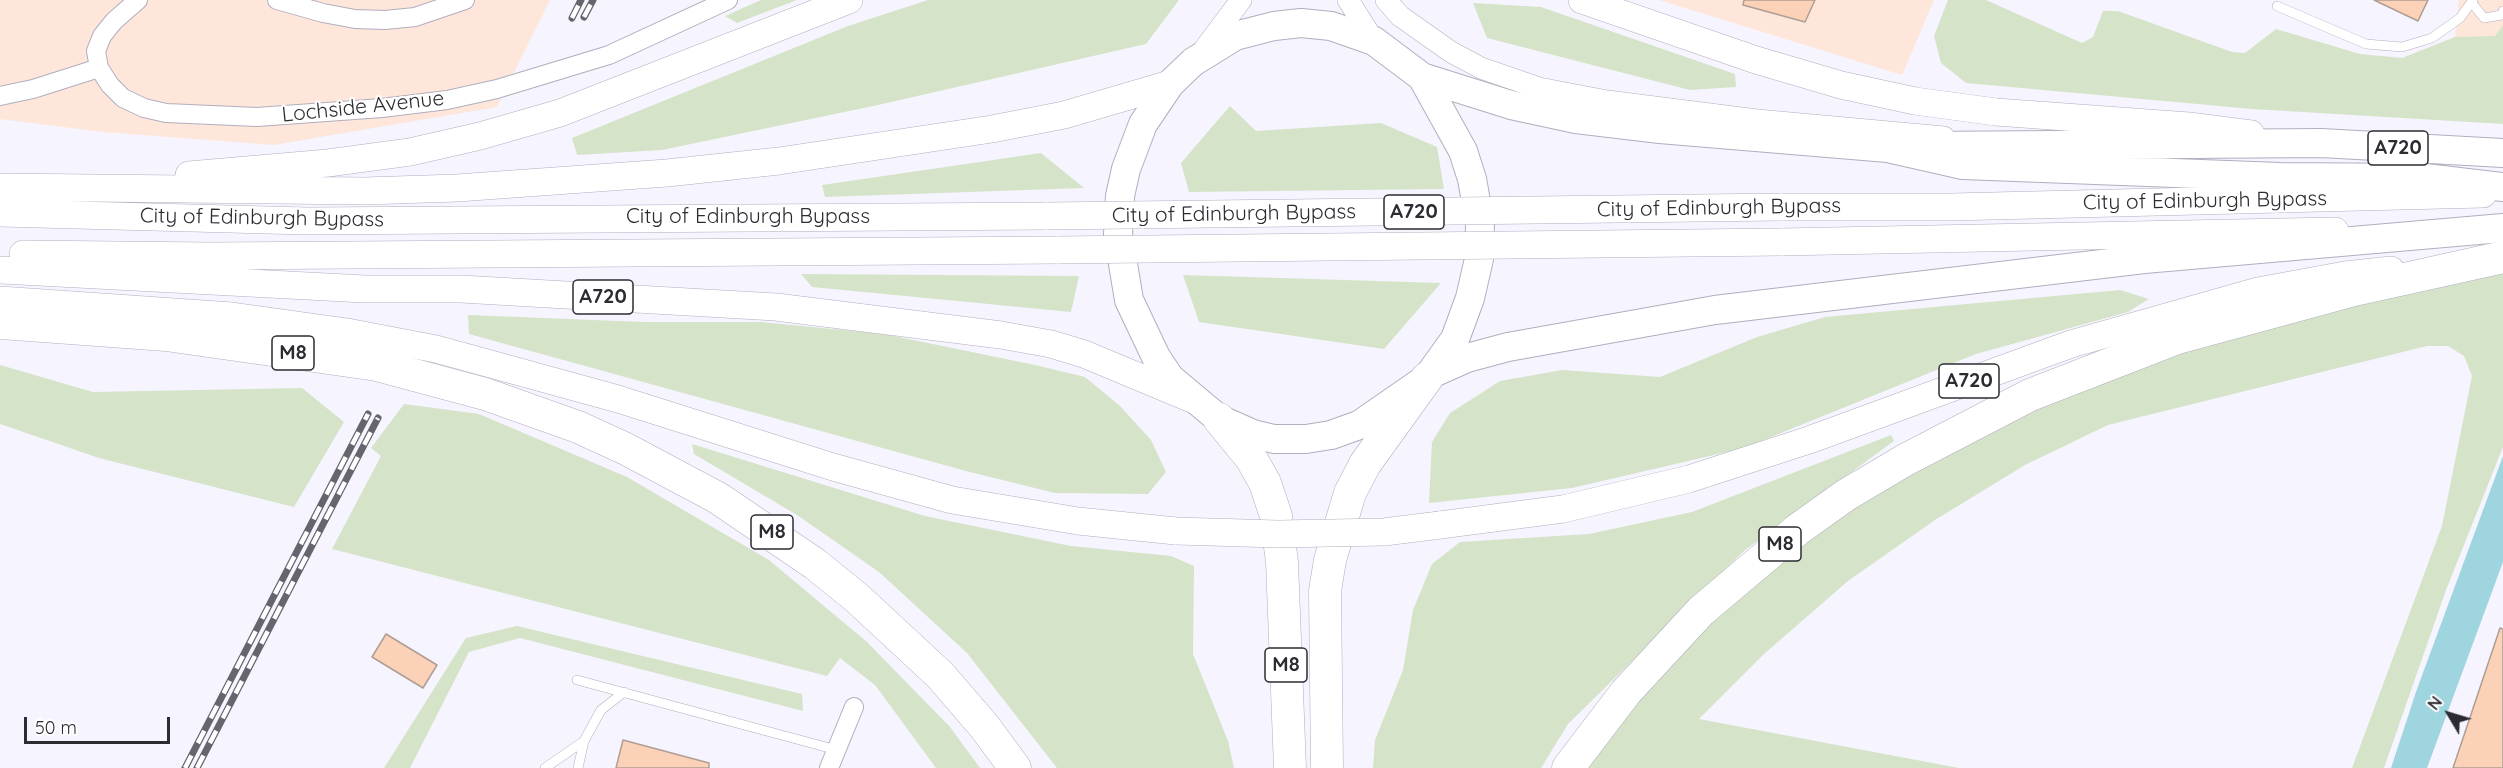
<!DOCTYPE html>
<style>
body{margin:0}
#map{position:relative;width:2503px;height:768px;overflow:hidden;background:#f6f4fe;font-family:Quicksand,sans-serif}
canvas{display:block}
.north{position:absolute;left:2419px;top:684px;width:60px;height:60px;-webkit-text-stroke:4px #fff;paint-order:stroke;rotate:308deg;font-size:16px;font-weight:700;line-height:24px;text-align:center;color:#2d2b32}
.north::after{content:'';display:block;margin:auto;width:21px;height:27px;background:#2d2b32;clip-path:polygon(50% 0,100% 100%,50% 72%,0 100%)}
.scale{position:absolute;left:24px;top:717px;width:146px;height:27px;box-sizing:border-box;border:3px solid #2d2b32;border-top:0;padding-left:8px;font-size:18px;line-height:21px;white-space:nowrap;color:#2d2b32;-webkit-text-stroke:4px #fff;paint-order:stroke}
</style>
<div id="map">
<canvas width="2503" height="768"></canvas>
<div class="north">N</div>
<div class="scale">50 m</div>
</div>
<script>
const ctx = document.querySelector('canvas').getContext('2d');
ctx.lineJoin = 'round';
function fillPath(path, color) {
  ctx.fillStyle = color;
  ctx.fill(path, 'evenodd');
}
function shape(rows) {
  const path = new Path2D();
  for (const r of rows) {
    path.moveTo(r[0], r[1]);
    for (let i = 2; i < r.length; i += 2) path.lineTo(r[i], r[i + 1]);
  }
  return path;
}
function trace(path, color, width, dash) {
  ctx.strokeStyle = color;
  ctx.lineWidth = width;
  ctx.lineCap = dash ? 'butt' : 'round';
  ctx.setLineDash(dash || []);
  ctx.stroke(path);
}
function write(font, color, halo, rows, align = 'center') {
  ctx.font = font + ' Quicksand,sans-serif';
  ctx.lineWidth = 4.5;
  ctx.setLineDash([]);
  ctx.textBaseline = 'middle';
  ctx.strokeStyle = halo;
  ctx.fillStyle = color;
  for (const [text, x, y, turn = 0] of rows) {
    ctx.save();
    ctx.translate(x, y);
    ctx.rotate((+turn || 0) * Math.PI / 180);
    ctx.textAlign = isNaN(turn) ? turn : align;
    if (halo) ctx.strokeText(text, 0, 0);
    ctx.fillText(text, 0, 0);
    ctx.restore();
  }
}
const commercial = shape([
 [0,0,550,0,497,107,274,145,103,132,0,119],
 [1659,0,1934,0,1902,75],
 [2459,0,2503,0,2503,68,2452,64]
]);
const green = shape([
 [761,0,797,0,737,23,725,16],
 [928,0,1179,0,1146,44,878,105,662,150,577,155,572,138,848,26],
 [1948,0,1986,0,2082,43,2093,37,2103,11,2118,11,2232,52,2245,53,2276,29,2360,54,2402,58,2455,37,2495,36,2503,25,2503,124,2252,109,1966,83,1941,63,1934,36],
 [1473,3,1541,7,1735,74,1736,87,1690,90,1487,38],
 [1230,106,1256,131,1381,123,1437,147,1444,189,1189,192,1181,163],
 [1041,153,1084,188,825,197,822,185],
 [2503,258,2503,447,2446,590,2384,768,2352,768,2442,526,2472,376,2464,356,2448,346,2427,346,2108,425,2025,465,1935,520,1848,581,1764,654,1699,719,1959,768,1568,768,1756,564,2030,395],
 [801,274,1079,276,1071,312,812,287],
 [1183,275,1441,283,1384,349,1199,322],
 [2120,290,2149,299,2128,312,1976,354,1744,448,1572,488,1429,503,1432,442,1450,413,1500,381,1562,370,1660,377,1757,337,1825,317],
 [468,315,644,322,761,322,884,334,1035,365,1085,377,1120,406,1151,440,1166,472,1148,494,1055,493,966,471,469,334],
 [0,365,93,392,302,388,344,422,294,507,99,458,0,424],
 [404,404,479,414,627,477,769,560,867,642,950,727,980,768,936,768,875,685,840,658,827,676,332,549,381,456,371,448],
 [1891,435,1894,441,1745,550,1568,724,1541,768,1373,768,1375,740,1403,670,1413,610,1432,564,1460,542,1589,534,1692,512],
 [692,444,925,516,1071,546,1171,556,1194,566,1193,654,1228,741,1234,768,1057,768,967,653,879,572,797,515,694,454],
 [517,626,802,694,803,711,520,638,469,652,410,768,384,768,466,638]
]);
const water = shape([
 [2503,456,2503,562,2427,768,2391,768,2417,689]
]);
const building = shape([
 [1744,0,1815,0,1805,22,1743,5,1744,0],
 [2374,0,2428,0,2418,21,2374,0],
 [2500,628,2503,629,2503,768,2453,768,2500,628],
 [386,634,437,665,423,688,372,657,386,634],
 [623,740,709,763,709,768,616,768,623,740]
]);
const service = shape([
 [2472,3,2484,18,2502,15,2503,11],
 [2277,6,2366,44,2402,47,2432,38,2460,18,2473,0],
 [577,680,837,750],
 [545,768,584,741],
 [578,768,584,741,601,710,624,692]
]);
const minor = shape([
 [138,0,114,21,102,36,96,51,99,68,110,85,123,98,144,108,166,113,257,117,382,108,447,100,497,89,609,55,728,0],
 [277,0,323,13,355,19,385,20,415,17,465,0],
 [0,96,33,89,99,68],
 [829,768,854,707]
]);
const tertiary = shape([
 [1348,0,1374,41],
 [1386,0,1400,16,1451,52,1481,68,1539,88,1607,101,1757,120,1944,137],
 [1205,48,1241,0]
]);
const primary = shape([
 [1582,0,1756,60,1841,85,1915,101,1996,112,2189,126,2251,134],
 [189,175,328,163,410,152,480,136,560,113,849,0],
 [0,187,365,191,457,188,667,173,779,161,992,129,1064,115,1170,84],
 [1780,207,1952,207,2483,194],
 [0,213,306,221,1048,216],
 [1781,242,2335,231],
 [23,254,210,256,1059,250],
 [0,270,365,289,461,289,776,307,1001,335,1051,344,1084,354,1192,399],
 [0,300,232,316,347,332,436,349,618,399,833,467,952,500,1078,521,1176,531],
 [1440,525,1563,509,1689,479,1809,440,2071,344,2258,291,2345,275,2391,270]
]);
const trunk = shape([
 [1301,23,1331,26,1374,41,1422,77,1463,151,1472,179,1480,224,1479,259,1470,298,1455,339,1427,378,1359,425,1331,435,1306,439,1274,439,1253,434,1219,419,1170,378,1156,357,1129,300,1118,234,1120,196,1126,169,1143,124,1170,84,1193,62,1235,36,1274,26,1301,23],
 [1422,77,1511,105,1576,119,1660,129,1888,148,1963,165,2280,177,2425,178,2503,187],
 [1923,146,2321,143,2503,153],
 [1431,374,1467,358,1508,347,1715,310,2144,259,2503,228]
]);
const motorway = shape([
 [0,323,166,335,377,365,485,394,578,427,626,449,718,498,815,564,857,598,940,675,984,726,1015,768],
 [1219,419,1251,458,1265,483,1276,516,1282,562,1290,768],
 [1327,768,1325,591,1330,560,1350,493,1365,464,1427,378],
 [1568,768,1626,692,1701,611,1797,530,1846,495,1905,460,2030,395,2177,338,2350,291,2503,257]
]);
const rail = shape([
 [584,17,593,0],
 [572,18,581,0],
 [185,768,368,414],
 [197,768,378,418]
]);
const primaryBridge = shape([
 [1048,216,1780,207],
 [1059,250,1781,242],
 [1176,531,1278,534,1384,532,1440,525]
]);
const shields = [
 [2398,148,60],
 [1414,212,60],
 [603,297,60],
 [293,353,42],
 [1969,381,60],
 [772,532,42],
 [1780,544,42],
 [1286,665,42]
];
const shieldNames = [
 ["A720",2398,148],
 ["A720",1414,212],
 ["A720",603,297],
 ["M8",293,353],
 ["A720",1969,381],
 ["M8",772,532],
 ["M8",1780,544],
 ["M8",1286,665]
];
const streetNames = [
 ["Lochside Avenue",363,107,-6],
 ["City of Edinburgh Bypass",2205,201,-1],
 ["City of Edinburgh Bypass",1719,208,-1],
 ["City of Edinburgh Bypass",1234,214,-1],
 ["City of Edinburgh Bypass",748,217],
 ["City of Edinburgh Bypass",262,218,1]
];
fillPath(commercial, '#fee6db');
fillPath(green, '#d5e4c9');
fillPath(water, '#9ed5de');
fillPath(building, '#fbd2b7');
trace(building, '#ae9e94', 1.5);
trace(service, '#b1aebe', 10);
trace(minor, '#b1aebe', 20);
trace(tertiary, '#b1aebe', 22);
trace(primary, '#b1aebe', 28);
trace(trunk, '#b1aebe', 30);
trace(motorway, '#b1aebe', 33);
trace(service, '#fff', 9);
trace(minor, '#fff', 18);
trace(tertiary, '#fff', 21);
trace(primary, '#fff', 27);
trace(trunk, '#fff', 28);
trace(motorway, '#fff', 32);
trace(rail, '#66646c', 7);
trace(rail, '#fff', 4.5, [14]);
trace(primaryBridge, '#b1aebe', 28, []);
trace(primaryBridge, '#fff', 27);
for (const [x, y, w] of shields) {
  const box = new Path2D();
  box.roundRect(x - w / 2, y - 17, w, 34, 4.5);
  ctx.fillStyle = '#fff';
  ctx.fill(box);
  trace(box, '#2d2b32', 1.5);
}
write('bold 20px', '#2d2b32', null, shieldNames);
write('21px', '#2d2b32', '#fff', streetNames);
</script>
